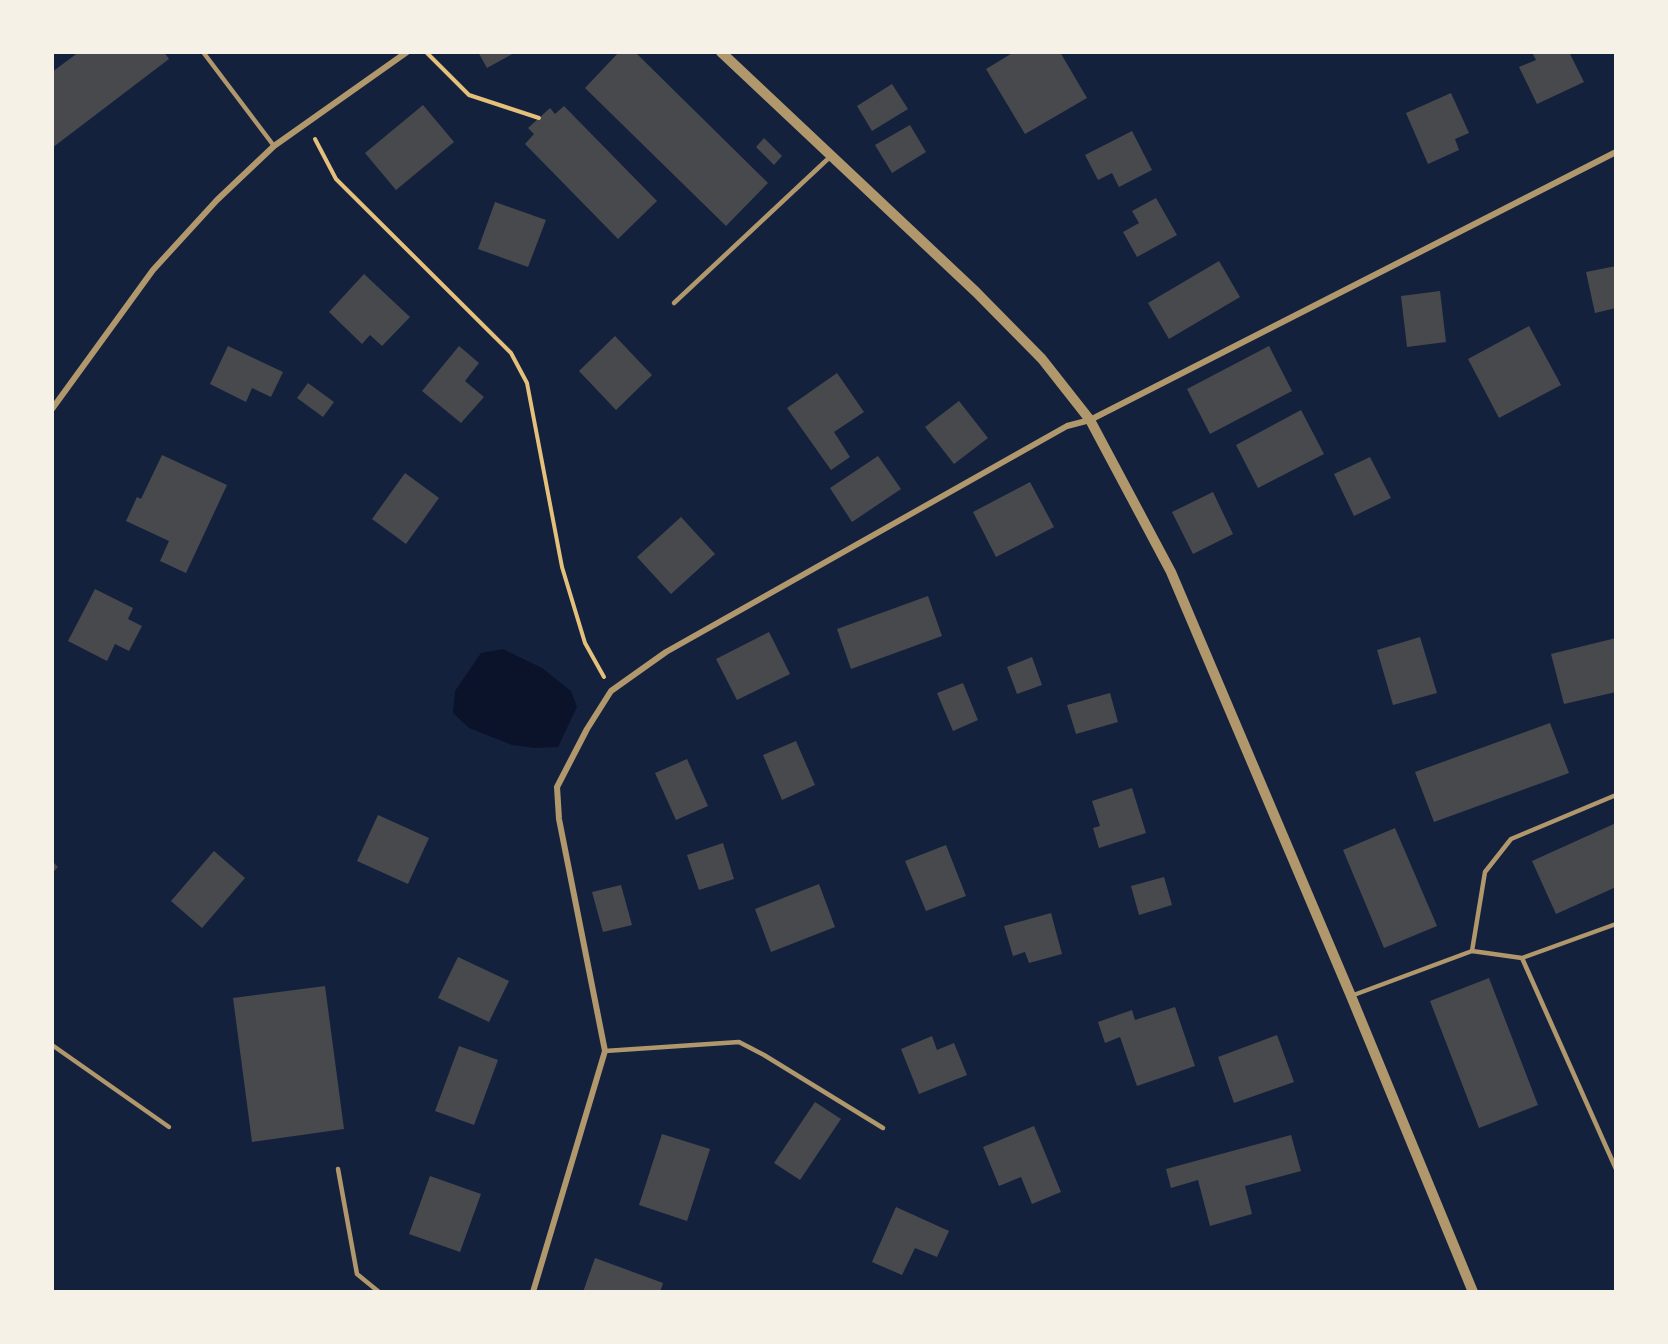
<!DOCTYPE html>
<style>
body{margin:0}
#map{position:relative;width:1668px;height:1344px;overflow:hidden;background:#14213d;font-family:"Source Sans 3",sans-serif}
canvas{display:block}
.frame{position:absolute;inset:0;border:54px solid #f6f1e7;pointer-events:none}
</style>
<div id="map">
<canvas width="1668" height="1344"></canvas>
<div class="frame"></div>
</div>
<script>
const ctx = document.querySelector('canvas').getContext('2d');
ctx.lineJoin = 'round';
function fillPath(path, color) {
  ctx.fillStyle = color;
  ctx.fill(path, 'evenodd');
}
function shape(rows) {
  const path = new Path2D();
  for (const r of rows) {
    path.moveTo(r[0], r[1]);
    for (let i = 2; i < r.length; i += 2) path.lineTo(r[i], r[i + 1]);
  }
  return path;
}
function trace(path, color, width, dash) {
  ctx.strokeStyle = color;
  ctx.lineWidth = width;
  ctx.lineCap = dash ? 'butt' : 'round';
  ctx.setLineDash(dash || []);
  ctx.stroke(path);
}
const water = shape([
 [503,649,542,668,571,691,577,707,558,747,535,748,512,745,469,728,453,713,455,691,481,653]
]);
const building = shape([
 [79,52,164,52,169,59,52,148,52,72],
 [478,52,516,52,487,68],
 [619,52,635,52,768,183,726,226,585,88],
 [1014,52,1060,52,1087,98,1025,134,986,69],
 [1532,52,1569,52,1584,82,1537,104,1519,67,1536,60],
 [892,84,908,109,872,131,857,106],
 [1451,93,1469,133,1455,139,1459,150,1428,164,1406,113],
 [423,105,454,142,396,190,365,153],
 [564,106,657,201,618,239,525,144,534,134,528,128,550,108,555,114],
 [910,125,926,152,892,173,875,145],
 [1132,131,1152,170,1119,187,1112,173,1098,180,1085,155],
 [764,138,782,156,774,165,756,147],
 [1156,198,1177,235,1137,257,1123,232,1139,223,1132,211],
 [495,202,546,220,528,267,478,249],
 [1219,261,1240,297,1169,339,1148,303],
 [1616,266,1616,308,1595,313,1586,272],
 [364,274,410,317,382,346,370,335,362,344,329,312],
 [1440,291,1446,342,1407,347,1401,296],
 [1529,326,1561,385,1499,418,1468,359],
 [615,336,652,375,616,410,579,371],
 [228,346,283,372,271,397,252,388,246,402,210,384],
 [459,346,479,363,465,381,484,397,461,423,422,391],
 [1269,346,1292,391,1210,434,1187,389],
 [837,373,864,412,834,432,850,457,831,470,787,408],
 [308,383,334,402,323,417,297,398],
 [959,401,988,438,954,464,925,427],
 [1301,410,1324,454,1258,488,1236,445],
 [162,455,227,485,186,573,160,561,169,541,126,521,137,497,141,499],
 [878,456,901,489,852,522,830,488],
 [1370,457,1391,498,1354,516,1334,474],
 [405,473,439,498,406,544,372,519],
 [1030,482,1054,527,996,557,973,512],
 [1213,492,1233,534,1193,554,1172,512],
 [681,517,715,554,671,594,637,557],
 [95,589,133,608,128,619,142,626,129,651,115,644,107,661,68,641],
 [928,596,942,636,851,669,837,629],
 [769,632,790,674,737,700,716,659],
 [1420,637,1437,693,1393,705,1377,650],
 [1616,638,1616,692,1564,704,1551,654],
 [1032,657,1042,685,1017,694,1007,667],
 [963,683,978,720,953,731,937,693],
 [1110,693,1118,722,1076,734,1067,705],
 [1550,723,1569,773,1434,822,1415,772],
 [796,741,815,785,782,800,763,755],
 [687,759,708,806,676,820,655,773],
 [1132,788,1146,833,1099,848,1093,828,1100,826,1092,801],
 [378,815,429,838,408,884,357,861],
 [1616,823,1616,887,1556,914,1532,861],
 [1395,828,1437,926,1384,948,1343,850],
 [723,843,734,879,699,890,687,855],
 [946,845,966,896,926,911,905,861],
 [214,851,245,878,202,928,171,901],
 [52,861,58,867,52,873],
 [1164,877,1172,905,1139,915,1131,886],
 [819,884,835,927,771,952,755,909],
 [621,885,632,925,603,932,592,892],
 [1051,913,1062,954,1029,963,1025,952,1013,956,1004,926],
 [458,957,509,981,489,1022,438,998],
 [1489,978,1538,1105,1479,1128,1430,1001],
 [325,986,344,1129,252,1142,233,998],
 [1175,1007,1195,1066,1137,1086,1120,1037,1105,1043,1098,1022,1132,1010,1135,1020],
 [1277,1035,1294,1082,1234,1103,1218,1057],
 [932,1036,937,1050,954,1043,967,1075,919,1094,901,1049],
 [459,1046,498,1060,474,1125,435,1111],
 [815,1102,841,1119,800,1180,774,1163],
 [1034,1126,1061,1192,1032,1204,1021,1177,999,1186,983,1147],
 [662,1134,710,1149,687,1221,639,1205],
 [1291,1135,1301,1171,1245,1186,1252,1214,1210,1226,1198,1180,1171,1188,1166,1169],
 [430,1176,481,1194,460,1252,409,1234],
 [896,1207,949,1231,937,1257,915,1248,902,1275,872,1262],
 [595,1258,663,1283,660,1292,583,1292]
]);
const path = shape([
 [427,53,469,95,539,118],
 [315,139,336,179,511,353,527,383,562,567,585,643,604,677]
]);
const service = shape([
 [203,52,274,146],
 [674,303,831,156],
 [1472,951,1485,872,1511,839,1616,795],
 [1522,958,1616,1169],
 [1351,996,1472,951,1522,958,1616,924],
 [52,1045,169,1127],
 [605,1051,739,1042,764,1055,883,1128],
 [338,1169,357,1274,379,1292]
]);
const minor = shape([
 [52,409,153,270,217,200,274,146,407,52],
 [533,1292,605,1051,559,819,557,787,587,729,611,691,666,652,1067,426,1090,420,1616,152]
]);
const tertiary = shape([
 [721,52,976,292,1042,359,1090,420,1171,572,1351,996,1473,1292]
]);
fillPath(water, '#0b132b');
fillPath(building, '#48494c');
trace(path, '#e5c07b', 4);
trace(service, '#b1986c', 4.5);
trace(minor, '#b1986c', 6);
trace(tertiary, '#b1986c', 10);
</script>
